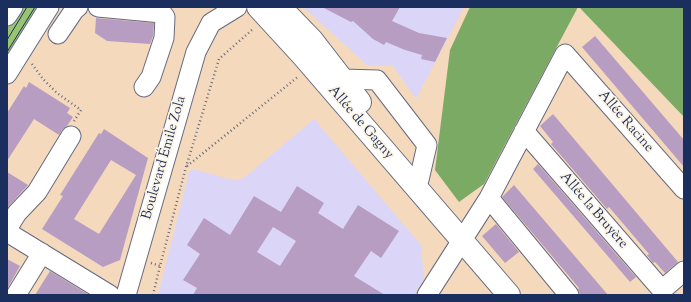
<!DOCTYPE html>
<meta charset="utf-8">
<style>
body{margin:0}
#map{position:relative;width:691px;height:302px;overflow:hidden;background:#f4d9bc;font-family:"Sorts Mill Goudy",serif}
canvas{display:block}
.frame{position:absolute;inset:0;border:8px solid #1b2f5e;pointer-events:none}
</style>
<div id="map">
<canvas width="691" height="302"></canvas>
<div class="frame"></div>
</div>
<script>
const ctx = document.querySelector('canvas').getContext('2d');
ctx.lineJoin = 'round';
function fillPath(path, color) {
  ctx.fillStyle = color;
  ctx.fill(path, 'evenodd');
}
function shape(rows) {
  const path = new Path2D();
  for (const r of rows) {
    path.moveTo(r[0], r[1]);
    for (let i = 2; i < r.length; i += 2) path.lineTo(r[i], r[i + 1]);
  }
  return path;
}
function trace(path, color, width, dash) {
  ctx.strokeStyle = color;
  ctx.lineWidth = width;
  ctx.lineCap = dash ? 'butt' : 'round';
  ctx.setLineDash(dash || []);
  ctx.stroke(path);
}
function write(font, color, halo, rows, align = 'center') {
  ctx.font = font + ' "Sorts Mill Goudy",serif';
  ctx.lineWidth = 3.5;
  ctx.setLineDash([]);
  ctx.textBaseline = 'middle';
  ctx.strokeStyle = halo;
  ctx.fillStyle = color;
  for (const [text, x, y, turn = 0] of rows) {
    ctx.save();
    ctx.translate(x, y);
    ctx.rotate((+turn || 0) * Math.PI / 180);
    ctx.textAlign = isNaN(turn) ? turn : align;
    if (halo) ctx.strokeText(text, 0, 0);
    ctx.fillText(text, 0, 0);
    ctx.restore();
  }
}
const built = shape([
 [303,7,464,7,416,99,393,66,367,65],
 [314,119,421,245,424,279,414,295,158,295,189,172,193,169,233,180,244,178]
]);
const green = shape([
 [19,7,44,7,7,66,7,27]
]);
const forest = shape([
 [470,7,578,7,484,184,459,202,435,170,450,50],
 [579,7,684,7,684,117]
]);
const building = shape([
 [322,7,400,7,392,21,419,33,447,38,435,62,421,59,422,55,405,50,386,42,384,45,373,39,353,21,351,22],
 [96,18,154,23,153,36,150,44,107,41,95,33],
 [595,36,684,140,684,167,582,47],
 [29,82,70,108,67,113,73,117,67,126,62,130,59,135,34,119,7,161,7,113,24,86,26,88],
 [553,114,678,262,665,273,655,262,653,263,647,255,649,254,609,207,607,209,551,144,553,142,540,126],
 [104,129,148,158,120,260,103,267,42,229,63,196,60,195,99,133,101,134],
 [111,160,136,175,99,234,74,219],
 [538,164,636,277,630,282,533,169],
 [7,172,28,185,7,208],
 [514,185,608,295,580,295,578,289,579,288,502,197],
 [297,186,324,203,318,213,343,229,358,205,399,231,381,258,371,251,354,276,385,295,193,295,197,288,183,280,200,254,187,245,204,218,230,235,254,196,281,212],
 [273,227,296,241,280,266,257,252],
 [496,224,519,252,505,263,482,236],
 [7,259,20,266,7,289],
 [50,271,89,295,35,295]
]);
const path = shape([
 [32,64,43,79,57,93,81,110,74,121],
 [187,166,299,76],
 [151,263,160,266],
 [153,295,160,266,186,167,219,59,253,29]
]);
const minor = shape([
 [98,7,162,13,165,17,164,38,151,77,144,87],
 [7,16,13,7],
 [58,34,75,9,78,7],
 [7,74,49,7],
 [342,79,377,80,427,145,419,180],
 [524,131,662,290,684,271],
 [489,198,569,295],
 [7,229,17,213,37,192,71,136],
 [7,232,110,295],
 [16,295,42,253],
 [126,295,196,52,211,23,237,7],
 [427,295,489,198,565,54,684,189]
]);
const major = shape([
 [258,7,303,56,509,295],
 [280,7,312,40,360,102]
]);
const tram = shape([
 [7,40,27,7],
 [7,52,35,7]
]);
const streetNames = [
 ["Allée Racine",625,122,49],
 ["Allée de Gagny",360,123,49],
 ["Boulevard Émile Zola",165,158,-74],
 ["Allée la Bruyère",593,211,49]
];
fillPath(built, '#dbd6f7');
fillPath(green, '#99c572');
fillPath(forest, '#7aaa64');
fillPath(building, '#b89dc3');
trace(minor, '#676a7f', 21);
trace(major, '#676a7f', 24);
trace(path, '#676a7f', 2.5, [1, 3]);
trace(minor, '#fff', 19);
trace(major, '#fff', 22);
trace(tram, '#1b2f5e', 1);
write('14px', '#1b2f5e', '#fcf5e5', streetNames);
</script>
